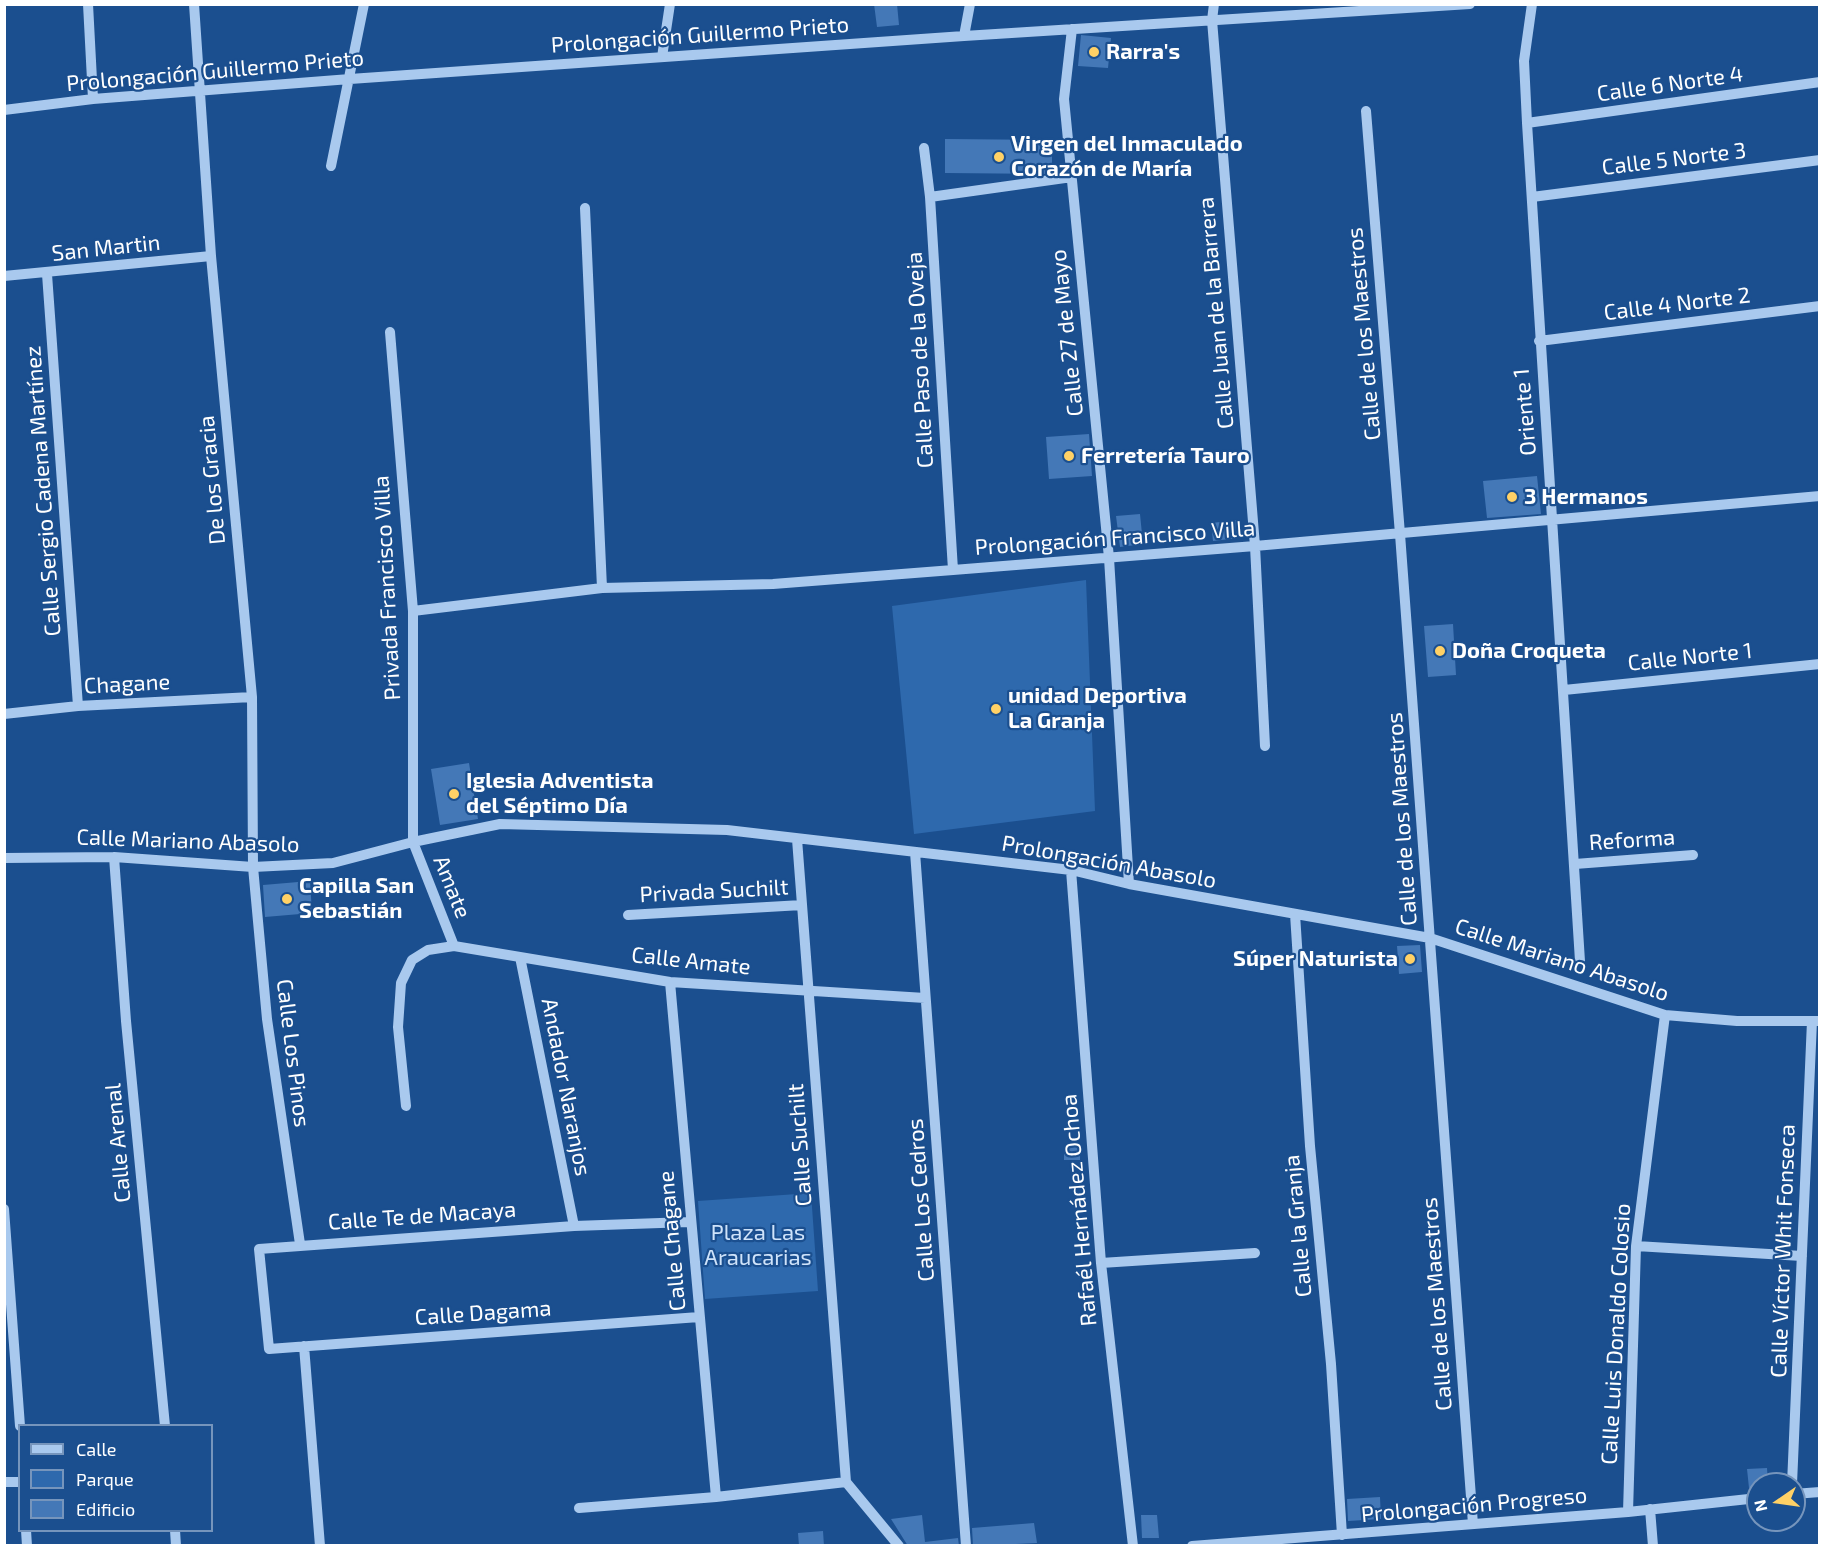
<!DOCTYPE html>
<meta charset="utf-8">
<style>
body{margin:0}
#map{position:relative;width:1824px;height:1550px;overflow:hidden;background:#1b4f8f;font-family:"Exo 2",sans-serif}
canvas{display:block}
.frame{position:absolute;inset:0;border:6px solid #fff;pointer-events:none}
.legend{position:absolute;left:18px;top:1424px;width:195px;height:108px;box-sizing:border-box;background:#1b4f8f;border:2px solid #7695bc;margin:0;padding:8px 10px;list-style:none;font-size:18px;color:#fff}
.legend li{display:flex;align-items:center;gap:12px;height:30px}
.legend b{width:30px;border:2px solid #7695bc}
.north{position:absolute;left:1746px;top:1472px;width:60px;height:60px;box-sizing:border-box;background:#1b4f8f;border:2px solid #7695bc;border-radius:50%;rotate:257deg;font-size:16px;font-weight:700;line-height:24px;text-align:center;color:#fff}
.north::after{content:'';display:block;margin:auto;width:21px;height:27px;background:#ffd166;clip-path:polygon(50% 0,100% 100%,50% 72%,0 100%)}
</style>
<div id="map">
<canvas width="1824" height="1550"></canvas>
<div class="frame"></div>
<ul class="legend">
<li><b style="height:8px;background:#a9c9ee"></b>Calle</li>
<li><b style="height:16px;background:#2e69ad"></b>Parque</li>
<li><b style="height:16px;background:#4478b7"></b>Edificio</li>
</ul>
<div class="north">N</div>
</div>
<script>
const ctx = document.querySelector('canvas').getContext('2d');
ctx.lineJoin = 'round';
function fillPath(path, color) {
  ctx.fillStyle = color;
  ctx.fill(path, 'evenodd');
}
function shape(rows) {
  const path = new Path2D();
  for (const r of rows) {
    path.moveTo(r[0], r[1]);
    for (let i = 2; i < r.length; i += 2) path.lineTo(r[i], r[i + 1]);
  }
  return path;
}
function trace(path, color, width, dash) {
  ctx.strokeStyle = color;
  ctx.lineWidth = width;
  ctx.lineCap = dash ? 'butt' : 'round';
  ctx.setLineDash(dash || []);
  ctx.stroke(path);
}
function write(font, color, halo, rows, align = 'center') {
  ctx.font = font + ' "Exo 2",sans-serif';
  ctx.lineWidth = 4.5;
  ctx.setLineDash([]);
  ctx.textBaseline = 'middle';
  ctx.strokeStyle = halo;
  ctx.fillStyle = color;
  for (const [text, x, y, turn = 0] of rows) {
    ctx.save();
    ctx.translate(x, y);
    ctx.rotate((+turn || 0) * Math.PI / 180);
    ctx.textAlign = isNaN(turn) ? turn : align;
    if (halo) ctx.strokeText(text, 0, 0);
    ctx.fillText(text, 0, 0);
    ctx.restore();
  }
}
const green = shape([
 [1086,580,1095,811,914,834,892,606],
 [811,1193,818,1291,705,1299,698,1201]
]);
const building = shape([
 [874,4,897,4,899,25,877,27],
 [1081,35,1111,38,1108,68,1078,66],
 [945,139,1052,140,1052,174,945,173],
 [1089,434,1092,476,1049,479,1046,437],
 [1537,476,1541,514,1487,518,1483,481],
 [1140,514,1143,544,1120,547,1116,516],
 [1238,520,1239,538,1213,541,1211,523],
 [1453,624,1456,675,1428,677,1424,626],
 [469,763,478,819,440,825,431,769],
 [310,881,312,913,265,917,263,885],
 [1420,945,1422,972,1399,974,1397,946],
 [1064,1146,1080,1146,1080,1160,1064,1160],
 [1767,1468,1768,1484,1749,1488,1747,1469],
 [1380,1497,1381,1519,1348,1521,1347,1499],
 [922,1515,925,1542,958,1538,959,1546,908,1546,891,1519],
 [1141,1515,1157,1515,1159,1538,1142,1538],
 [1034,1523,1037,1543,973,1546,972,1528],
 [823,1531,824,1546,799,1546,798,1533]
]);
const minor = shape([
 [88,4,93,99],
 [194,4,211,256,252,697,253,867,267,1019,300,1244],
 [1214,4,1212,20,1255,546,1265,746],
 [1532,4,1524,61,1527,123,1580,961],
 [1072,29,1064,99,1109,558,1129,884],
 [964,36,970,4],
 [662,57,670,4],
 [4,110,93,99,350,79,964,36,1470,4],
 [1366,111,1400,534,1473,1524],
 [1527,123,1820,82],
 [924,148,930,197,953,570],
 [331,166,364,4],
 [930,197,1072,177],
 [1532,197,1820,160],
 [585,208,602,588],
 [47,274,78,706],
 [4,276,211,256],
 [390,332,413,611,413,842,454,946],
 [1539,341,1820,306],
 [413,611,602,588,773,584,953,570,1255,546,1820,496],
 [1564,690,1820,664],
 [4,714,78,706,252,697],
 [797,839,846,1482],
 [915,852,966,1546],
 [114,857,126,1021,165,1426],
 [4,858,114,857,253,867,333,863,413,842,500,824,727,830,1071,870,1129,884,1430,938,1665,1015,1737,1021,1820,1021],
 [1575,864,1693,855],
 [1071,870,1101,1263,1133,1546],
 [1295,914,1310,1146,1331,1364,1342,1535],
 [628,915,802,905],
 [520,957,574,1226],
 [670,982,716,1497],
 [406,1106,398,1027,401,983,412,960,428,950,454,946,670,982,925,998],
 [4,1209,20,1426],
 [689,1222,574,1226,259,1249,269,1349,699,1317],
 [1636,1246,1802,1256],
 [1101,1263,1255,1253],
 [304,1346,320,1546],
 [4,1482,20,1482],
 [846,1482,899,1546],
 [1792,1484,1812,1021],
 [1794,1494,1820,1492],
 [579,1508,716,1497,846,1482],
 [1650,1509,1653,1546],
 [1628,1512,1636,1246,1665,1015],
 [26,1530,27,1546],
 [175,1530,176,1546],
 [1192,1546,1628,1512,1758,1498]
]);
const markers = [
 [1094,52,6,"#ffd166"],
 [999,157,6,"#ffd166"],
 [1069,456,6,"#ffd166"],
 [1512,497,6,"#ffd166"],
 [1440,651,6,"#ffd166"],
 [996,709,6,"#ffd166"],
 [454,794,6,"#ffd166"],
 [287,899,6,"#ffd166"],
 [1410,959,6,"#ffd166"]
];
const streetNames = [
 ["Prolongación Guillermo Prieto",700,35,-4],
 ["Prolongación Guillermo Prieto",215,71,-5],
 ["Calle 6 Norte 4",1670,84,-8],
 ["Calle 5 Norte 3",1674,159,-7],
 ["San Martin",106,248,-6],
 ["Calle 4 Norte 2",1677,304,-7],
 ["Calle Juan de la Barrera",1216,313,-95],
 ["Calle 27 de Mayo",1067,333,-96],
 ["Calle de los Maestros",1364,334,-95],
 ["Calle Paso de la Oveja",920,360,-93],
 ["Oriente 1",1525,412,-95],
 ["De los Gracia",212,480,-95],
 ["Calle Sergio Cadena Martínez",43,491,-94],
 ["Prolongación Francisco Villa",1115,538,-4],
 ["Privada Francisco Villa",387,588,-93],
 ["Calle Norte 1",1690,657,-6],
 ["Chagane",127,684,-3],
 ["Calle de los Maestros",1402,819,-94],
 ["Reforma",1632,840,-4],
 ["Calle Mariano Abasolo",188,841,2],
 ["Prolongación Abasolo",1109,862,10],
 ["Amate",452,887,68],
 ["Privada Suchilt",714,891,-3],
 ["Calle Mariano Abasolo",1562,960,18],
 ["Calle Amate",691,961,6],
 ["Calle Los Pinos",293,1053,83],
 ["Andador Naranjos",566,1087,79],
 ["Calle Arenal",118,1143,-95],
 ["Calle Suchilt",800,1145,-94],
 ["Calle Los Cedros",921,1200,-94],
 ["Rafaél Hernádez Ochoa",1079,1210,-95],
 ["Calle Te de Macaya",422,1216,-4],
 ["Calle la Granja",1298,1226,-95],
 ["Calle Chagane",672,1241,-95],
 ["Calle Víctor Whit Fonseca",1783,1251,-88],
 ["Calle de los Maestros",1437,1304,-94],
 ["Calle Dagama",483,1313,-4],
 ["Calle Luis Donaldo Colosio",1616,1334,-87],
 ["Prolongación Progreso",1474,1505,-5]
];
const poiNames = [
 ["Rarra's",1106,52],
 ["Virgen del Inmaculado",1011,144],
 ["Corazón de María",1011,169],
 ["Ferretería Tauro",1081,456],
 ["3 Hermanos",1524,497],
 ["Doña Croqueta",1452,651],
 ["unidad Deportiva",1008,696],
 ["La Granja",1008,721],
 ["Iglesia Adventista",466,781],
 ["del Séptimo Día",466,806],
 ["Capilla San",299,886],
 ["Sebastián",299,911],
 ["Súper Naturista",1398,959,"right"]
];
const parkNames = [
 ["Plaza Las",758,1233],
 ["Araucarias",758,1258]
];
fillPath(green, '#2e69ad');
fillPath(building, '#4478b7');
trace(minor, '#a9c9ee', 10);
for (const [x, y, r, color] of markers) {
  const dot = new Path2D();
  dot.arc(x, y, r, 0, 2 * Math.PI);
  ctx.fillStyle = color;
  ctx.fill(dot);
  trace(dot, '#1b4f8f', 2);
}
write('22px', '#fff', '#1b4f8f', streetNames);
write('bold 22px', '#fff', '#1b4f8f', poiNames, 'left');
write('22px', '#cfe3fa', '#1b4f8f', parkNames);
</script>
